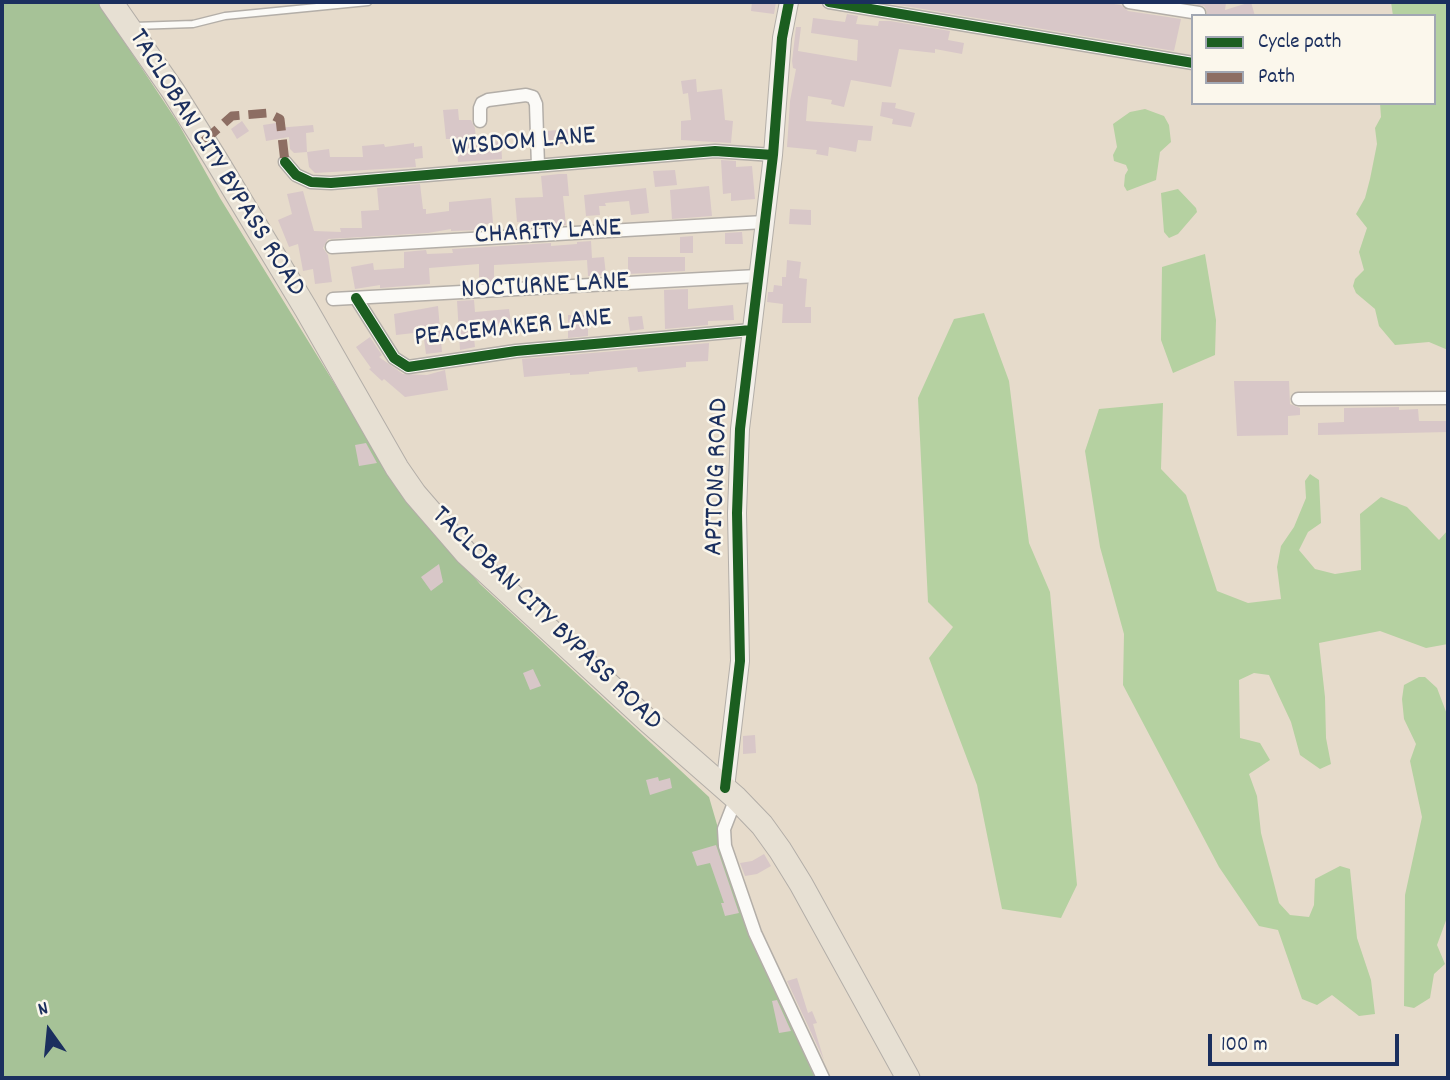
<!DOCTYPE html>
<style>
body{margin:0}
#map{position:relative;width:1450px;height:1080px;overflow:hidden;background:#e6dbcb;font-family:Dekko,sans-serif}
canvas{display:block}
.frame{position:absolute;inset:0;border:4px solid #1b2f5e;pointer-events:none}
.legend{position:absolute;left:1191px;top:14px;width:245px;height:91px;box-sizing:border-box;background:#fbf7ec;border:2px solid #a1a7b3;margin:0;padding:9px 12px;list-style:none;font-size:21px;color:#1b2f5e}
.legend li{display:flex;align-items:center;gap:14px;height:35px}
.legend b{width:35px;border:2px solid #a1a7b3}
.north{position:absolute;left:14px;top:996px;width:70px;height:70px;-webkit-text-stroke:5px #fbf7ec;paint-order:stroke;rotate:345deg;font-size:19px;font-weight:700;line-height:28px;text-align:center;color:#1b2f5e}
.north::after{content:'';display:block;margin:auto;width:24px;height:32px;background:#1b2f5e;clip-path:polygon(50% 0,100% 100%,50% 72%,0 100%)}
.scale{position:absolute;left:1208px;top:1034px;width:191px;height:32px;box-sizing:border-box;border:4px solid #1b2f5e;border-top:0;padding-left:9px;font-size:21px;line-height:24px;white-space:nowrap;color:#1b2f5e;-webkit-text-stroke:5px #fbf7ec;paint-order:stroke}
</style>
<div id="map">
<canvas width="1450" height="1080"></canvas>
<div class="frame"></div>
<ul class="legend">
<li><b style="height:9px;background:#1b5e20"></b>Cycle path</li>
<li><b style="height:9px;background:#8d6e63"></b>Path</li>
</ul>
<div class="north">N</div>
<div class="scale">100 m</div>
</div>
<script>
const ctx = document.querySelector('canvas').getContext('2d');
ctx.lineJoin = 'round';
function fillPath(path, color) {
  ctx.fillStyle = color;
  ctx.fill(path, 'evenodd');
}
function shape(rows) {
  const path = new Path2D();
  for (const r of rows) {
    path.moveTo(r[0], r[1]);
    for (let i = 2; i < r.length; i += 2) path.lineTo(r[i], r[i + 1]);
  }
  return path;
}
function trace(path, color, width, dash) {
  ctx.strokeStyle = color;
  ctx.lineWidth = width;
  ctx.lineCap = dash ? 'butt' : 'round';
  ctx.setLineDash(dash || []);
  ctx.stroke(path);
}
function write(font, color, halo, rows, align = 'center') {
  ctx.font = font + ' Dekko,sans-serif';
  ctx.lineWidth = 5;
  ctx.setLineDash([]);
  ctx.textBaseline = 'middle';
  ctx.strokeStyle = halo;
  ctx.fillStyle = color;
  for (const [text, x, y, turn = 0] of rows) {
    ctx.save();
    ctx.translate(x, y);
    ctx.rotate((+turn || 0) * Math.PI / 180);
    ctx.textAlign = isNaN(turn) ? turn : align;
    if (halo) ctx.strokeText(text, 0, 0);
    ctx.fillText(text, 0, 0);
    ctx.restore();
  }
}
const green = shape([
 [1391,2,1448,2,1448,350,1429,342,1395,345,1379,326,1375,309,1356,293,1353,286,1355,279,1364,270,1359,252,1367,228,1356,214,1365,198,1370,179,1377,144,1375,128,1381,117,1380,103,1434,103,1434,16,1393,16],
 [1145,109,1164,116,1169,125,1171,142,1160,152,1156,180,1127,191,1124,186,1125,175,1128,170,1126,165,1114,161,1113,155,1117,147,1113,124,1130,112],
 [1178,189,1196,208,1197,212,1178,234,1169,238,1164,232,1161,193],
 [1205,254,1216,320,1215,355,1173,373,1161,340,1162,267],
 [984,313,1009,381,1029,543,1050,592,1077,885,1061,918,1002,909,977,785,929,658,953,627,928,602,918,398,954,319],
 [1163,403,1161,469,1186,495,1217,591,1248,603,1281,599,1277,567,1281,546,1294,527,1306,498,1305,481,1310,474,1319,480,1321,523,1308,532,1299,550,1315,569,1335,574,1361,570,1360,514,1381,497,1407,507,1439,540,1448,530,1448,644,1426,648,1380,631,1319,643,1325,697,1326,738,1331,764,1320,769,1300,755,1291,722,1269,675,1254,673,1239,680,1240,738,1260,743,1270,760,1249,774,1257,796,1261,833,1279,903,1290,915,1309,917,1314,905,1315,879,1340,866,1350,869,1357,938,1371,980,1375,1014,1359,1016,1332,995,1317,1005,1302,999,1278,930,1259,926,1219,867,1123,685,1124,634,1100,547,1085,451,1099,409],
 [1419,677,1425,677,1437,688,1448,717,1448,915,1437,945,1445,964,1434,974,1430,998,1414,1008,1404,1006,1405,895,1422,817,1410,761,1416,744,1404,719,1402,699,1404,685]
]);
const forest = shape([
 [2,2,98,2,178,123,220,198,400,490,480,584,709,797,746,924,815,1078,2,1078]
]);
const building = shape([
 [752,2,776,2,774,14,751,11],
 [893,2,1099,2,1121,5,1128,11,1181,19,1174,51,893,4],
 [1184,2,1226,3,1225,10,1251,2,1255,16,1207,16,1207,11,1204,6],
 [847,14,858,16,856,24,878,26,879,21,890,21,950,31,948,40,964,43,962,54,935,49,935,53,899,49,891,87,851,80,844,107,831,104,832,100,808,96,806,121,873,126,871,141,858,140,856,152,829,147,828,156,816,154,817,150,787,147,790,101,796,69,793,68,792,61,796,27,801,27,798,51,857,61,858,40,811,33,813,18,845,22],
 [696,79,697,92,722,89,725,120,733,121,731,143,681,140,681,121,691,120,688,93,683,94,681,81],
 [882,102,896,103,895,108,915,113,911,127,892,124,893,119,880,116],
 [458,109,459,120,471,120,475,128,476,143,501,141,502,159,458,162,456,139,446,139,443,110],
 [242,121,249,131,237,139,231,129],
 [276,123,277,128,313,125,314,132,306,133,307,152,294,153,290,149,289,137,266,141,263,125],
 [569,129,570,143,546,145,546,131],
 [414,143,414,147,422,146,423,158,415,159,416,167,315,173,309,167,307,152,329,149,330,157,363,157,362,146,384,144,385,147],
 [721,160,736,161,736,167,752,166,755,199,731,201,731,193,723,194],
 [675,170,677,185,655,187,653,171],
 [559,174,567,174,569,196,563,196,566,225,543,226,543,221,517,222,515,198,543,197,541,176],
 [420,184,423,209,426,209,426,214,449,211,449,202,491,198,493,223,480,225,481,230,451,231,451,229,428,233,328,239,323,248,328,255,332,282,315,284,313,269,303,271,298,244,289,247,278,220,292,214,287,194,303,191,314,231,341,232,340,228,362,228,361,211,379,210,377,188],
 [709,186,712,216,672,219,670,190],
 [646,188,649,213,631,215,629,201,605,203,606,206,599,206,600,215,586,216,584,195],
 [790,209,811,210,811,225,789,224],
 [742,232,743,244,725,244,725,233],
 [693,236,693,253,680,253,680,237],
 [591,241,592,258,604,257,606,275,588,276,587,260,494,265,494,282,479,282,479,264,429,268,430,284,380,288,380,285,355,289,351,267,373,263,374,270,404,268,404,252,426,250,427,254,453,253,452,249,551,243,551,246,577,244,577,242],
 [628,257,685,257,685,271,628,274],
 [787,260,801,262,799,278,807,279,805,307,811,307,811,323,782,323,783,304,767,302,768,292,773,292,774,285,782,286,782,277,786,277],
 [688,289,688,309,733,305,734,320,708,321,708,325,665,329,664,290],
 [474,300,475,312,509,309,511,322,494,324,494,320,472,322,475,347,460,350,457,301],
 [438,306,442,352,426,354,423,332,396,335,394,314],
 [568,315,588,315,588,336,568,338],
 [642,316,644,329,630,331,628,317],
 [370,337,382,355,379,357,403,374,427,375,445,370,448,390,405,397,384,379,382,381,369,369,371,368,356,347],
 [709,343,708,361,686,362,686,367,638,372,637,367,589,372,589,374,570,375,570,373,524,377,522,359],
 [1234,381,1289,381,1290,404,1300,408,1300,415,1288,416,1288,435,1237,436],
 [1399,407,1399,410,1418,409,1419,421,1448,421,1448,432,1318,435,1318,423,1344,422,1344,408],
 [366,443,377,463,359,466,355,445],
 [439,564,443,582,431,591,421,577],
 [533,669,541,686,530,690,523,673],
 [755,735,756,753,743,754,743,736],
 [658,777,659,781,670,778,672,788,650,795,646,780],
 [716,845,739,913,725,916,721,903,724,903,710,863,697,866,692,852],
 [764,854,771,866,757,874,745,876,740,863,752,861],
 [797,978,808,1013,812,1011,817,1023,813,1024,824,1060,787,981],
 [777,1000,791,1031,779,1033,772,1001]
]);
const lane = shape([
 [134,26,193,24,225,16,368,2]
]);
const street = shape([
 [829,2,1193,63],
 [1129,2,1199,13],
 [480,121,480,108,482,103,488,100,526,95,533,97,536,104,538,166],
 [285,162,296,175,311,182,331,183,715,151,773,155],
 [332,247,764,222],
 [356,298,394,358,408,367,516,351,751,330],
 [333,299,757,276],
 [1298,399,1448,398],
 [736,798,724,829,725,846,755,933,823,1078]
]);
const secondary = shape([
 [725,788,740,661,737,513,740,429,773,155,782,38,789,2]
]);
const highway = shape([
 [111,2,173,91,215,158,306,309,397,468,415,494,466,553,647,720,736,798,762,825,780,850,801,884,908,1078]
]);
const quiet = shape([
 [204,141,232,116,268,113,280,119,285,162]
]);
const cycleway = shape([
 [829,2,1193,63],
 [285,162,296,175,311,182,331,183,715,151,773,155],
 [356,298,394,358,408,367,516,351,751,330],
 [725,788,740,661,737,513,740,429,773,155,782,38,789,2]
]);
const streetNames = [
 ["WISDOM LANE",524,144,-5],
 ["TACLOBAN CITY BYPASS ROAD",215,164,58],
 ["CHARITY LANE",548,234,-3],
 ["NOCTURNE LANE",545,288,-3],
 ["PEACEMAKER LANE",513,330,-6],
 ["APITONG ROAD",719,477,-88],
 ["TACLOBAN CITY BYPASS ROAD",545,620,44]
];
fillPath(green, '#b5d1a1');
fillPath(forest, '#a6c297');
fillPath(building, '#d8c7c8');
trace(lane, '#b3aea8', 9);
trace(street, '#b3aea8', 15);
trace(secondary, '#b3aea8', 20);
trace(highway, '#b3aea8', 25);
trace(lane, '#fbfaf7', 6);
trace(street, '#fbfaf7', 12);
trace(secondary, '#f3efe9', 18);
trace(highway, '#e7e0d3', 23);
trace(quiet, '#8d6e63', 9, [18, 9]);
trace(cycleway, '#1b5e20', 10);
write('28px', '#1b2f5e', '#fbf7ec', streetNames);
</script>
